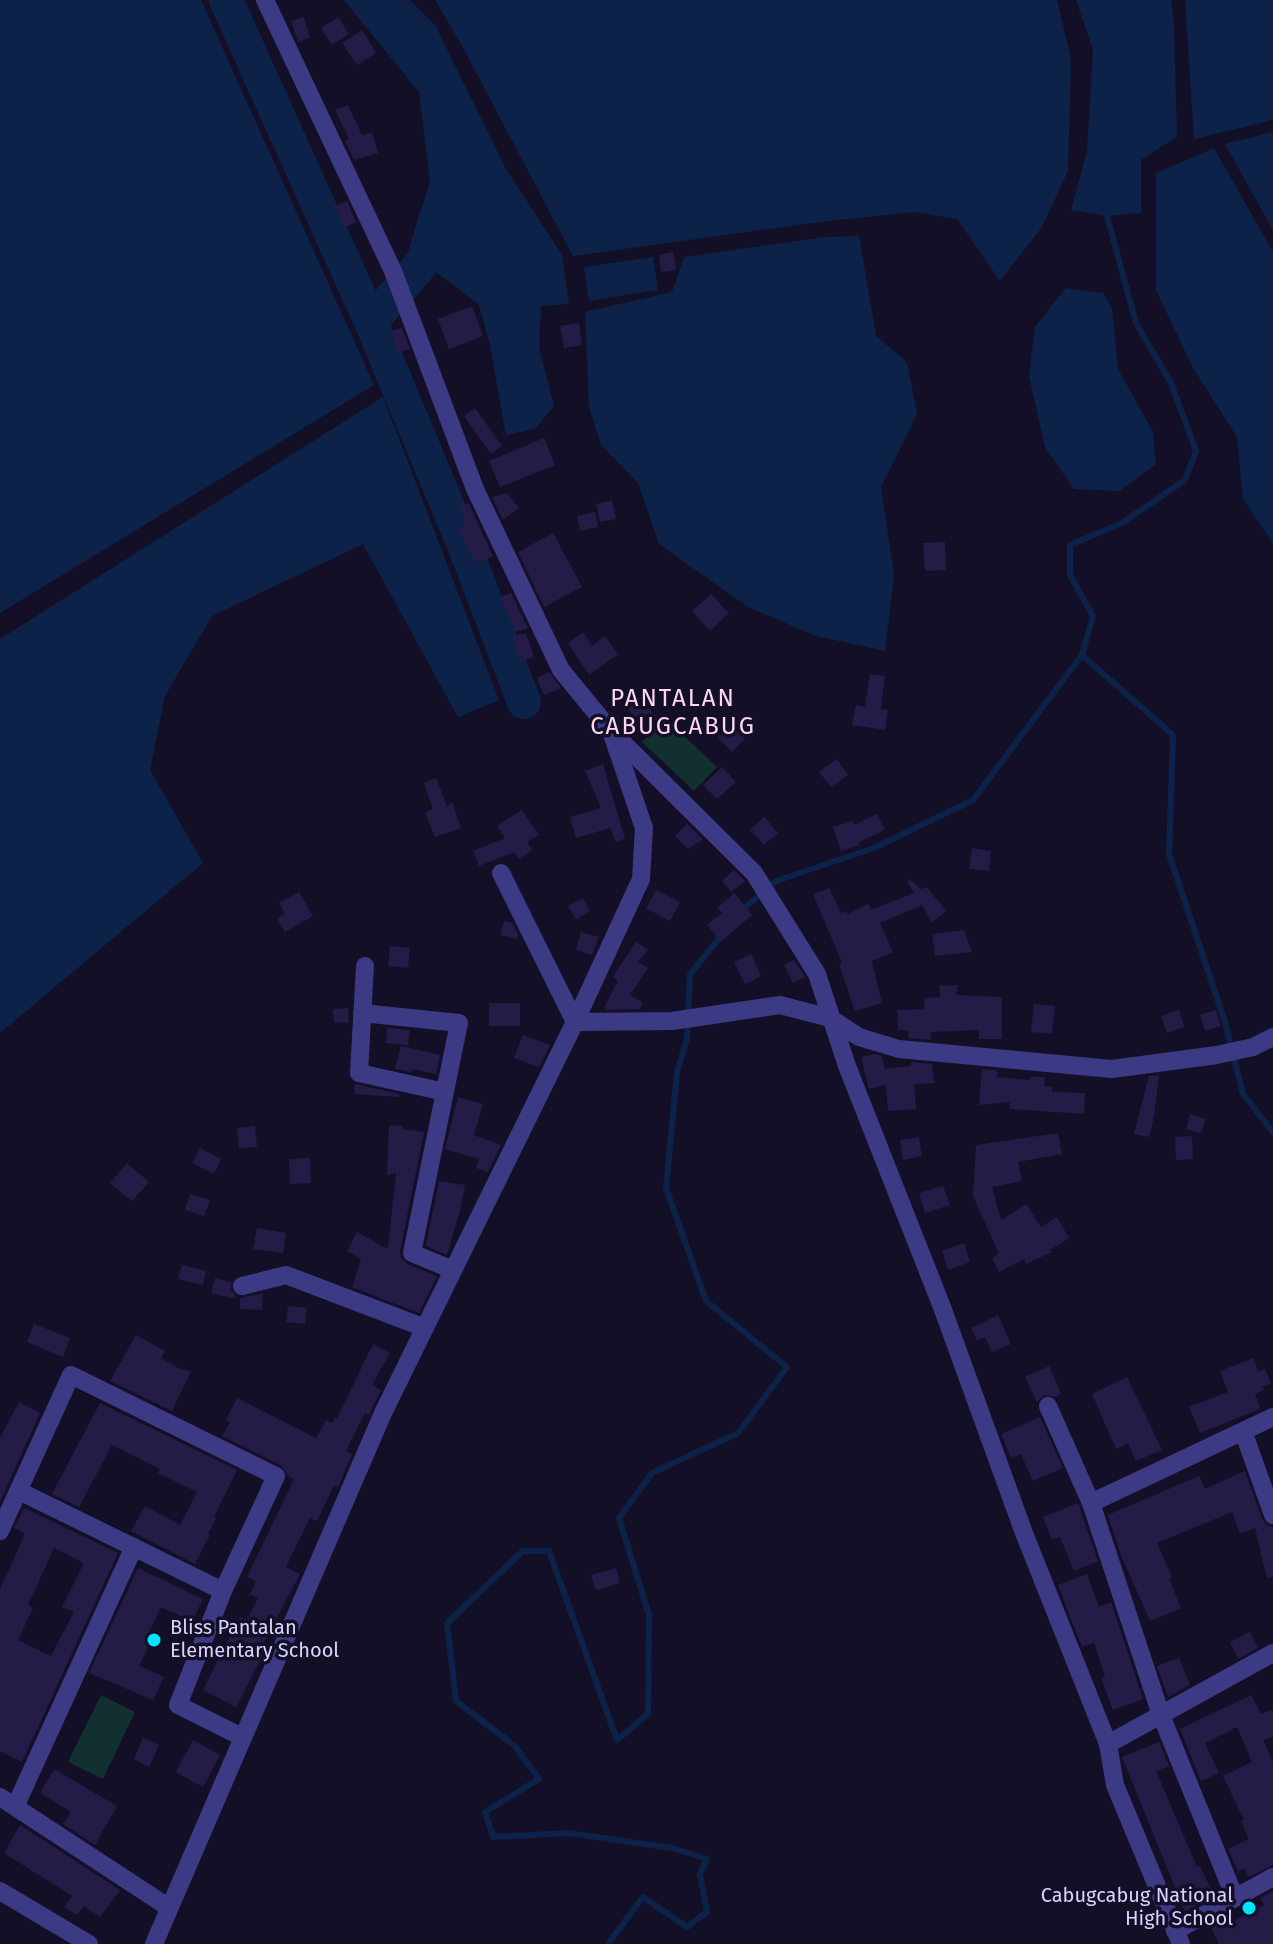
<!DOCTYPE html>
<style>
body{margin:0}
canvas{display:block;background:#130f26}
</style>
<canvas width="1273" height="1944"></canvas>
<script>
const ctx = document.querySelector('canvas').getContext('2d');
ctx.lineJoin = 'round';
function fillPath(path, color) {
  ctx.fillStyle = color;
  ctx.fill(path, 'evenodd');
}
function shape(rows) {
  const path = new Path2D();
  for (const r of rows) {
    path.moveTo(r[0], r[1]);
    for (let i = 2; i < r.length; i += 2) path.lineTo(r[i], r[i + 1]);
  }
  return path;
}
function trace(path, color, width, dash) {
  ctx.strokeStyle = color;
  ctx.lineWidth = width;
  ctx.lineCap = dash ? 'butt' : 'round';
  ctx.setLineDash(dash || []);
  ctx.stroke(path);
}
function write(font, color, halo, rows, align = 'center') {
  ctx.font = font + ' "Fira Sans",sans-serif';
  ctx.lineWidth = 7;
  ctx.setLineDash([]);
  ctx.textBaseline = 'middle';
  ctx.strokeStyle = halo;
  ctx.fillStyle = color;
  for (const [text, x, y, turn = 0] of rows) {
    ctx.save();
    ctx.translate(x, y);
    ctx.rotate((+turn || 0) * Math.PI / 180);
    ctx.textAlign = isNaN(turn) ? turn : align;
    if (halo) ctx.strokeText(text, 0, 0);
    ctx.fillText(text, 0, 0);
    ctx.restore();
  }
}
const green = shape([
 [665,718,717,767,694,791,642,742],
 [101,1695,135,1712,103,1779,68,1762]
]);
const water = shape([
 [0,0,201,0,374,385,0,613],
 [344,0,410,0,435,25,506,169,562,255,569,304,541,306,539,348,554,406,535,429,506,435,490,345,479,305,410,252,430,180,419,92],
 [435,0,1057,0,1071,59,1068,171,1042,227,1000,281,957,219,915,212,827,221,573,256,460,42],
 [1076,0,1171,0,1174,26,1177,137,1141,160,1141,213,1107,216,1071,210,1087,151,1093,50],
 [1185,0,1273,0,1273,120,1194,139],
 [1273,132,1273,230,1225,144],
 [1214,148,1273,252,1273,543,1243,499,1237,437,1193,368,1156,290,1156,173],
 [859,236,876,336,907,362,917,414,881,487,894,575,885,651,816,636,748,607,659,544,638,483,601,445,589,407,585,312,672,292,684,257,825,237],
 [653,257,658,290,589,301,584,267],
 [1066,288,1103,293,1112,308,1118,369,1153,432,1156,464,1119,491,1074,489,1045,447,1029,376,1035,327],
 [383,397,499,700,458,717,363,544,212,616,165,696,150,770,203,863,0,1033,0,639]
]);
const stream = shape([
 [1082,655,1173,735,1169,854,1225,1022,1243,1094,1273,1132],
 [741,911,776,881,874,848,973,800,1082,655,1093,616,1070,575,1070,545,1122,523,1185,480,1196,451,1171,383,1136,323,1107,216],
 [608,1944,643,1897,687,1927,707,1912,700,1874,707,1859,672,1848,568,1833,493,1837,485,1812,539,1779,515,1746,456,1701,447,1623,523,1551,549,1551,617,1740,648,1714,649,1615,619,1518,652,1473,738,1433,787,1367,706,1301,666,1188,677,1072,687,1039,690,974,722,935]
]);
const river = shape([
 [226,0,371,322],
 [436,218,423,262,371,322,464,545,524,702]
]);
const building = shape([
 [304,17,310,38,298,42,291,21],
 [338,17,349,34,332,45,321,28],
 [362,30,376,53,357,65,342,43],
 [348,105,362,135,372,132,378,153,354,160,345,141,349,139,335,110],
 [347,201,356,222,345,227,335,207],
 [673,252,676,270,661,272,659,255],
 [472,306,483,336,449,349,438,319],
 [579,323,582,345,564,348,560,326],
 [402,328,410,349,397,353,391,331],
 [475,408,502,446,491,454,464,416],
 [544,438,555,465,500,487,489,461],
 [507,493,519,508,503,520,492,497],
 [612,500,616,519,600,522,596,504],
 [469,504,493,556,476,564,459,529,465,526,460,506],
 [595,512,598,527,580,531,577,516],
 [553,533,582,587,544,607,518,552],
 [945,542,946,570,925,571,923,543],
 [511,593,528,628,515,632,500,597],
 [711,594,729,613,710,631,692,611],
 [583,632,592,646,605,636,618,654,589,675,568,643],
 [526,633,534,657,520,662,512,637],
 [549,672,561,688,544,695,537,678],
 [870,674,885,676,881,709,888,710,885,730,852,725,856,705,865,707],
 [638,696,659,719,647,731,626,707],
 [731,725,745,739,732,752,718,738],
 [837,759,848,775,831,787,819,772],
 [603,764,625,839,616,842,610,828,576,838,570,817,601,808,585,771],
 [722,767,736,782,717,799,703,785],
 [436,778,447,806,452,802,461,828,435,837,425,812,433,809,424,783],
 [522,810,539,835,527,842,532,850,519,859,514,852,479,866,473,851,505,838,497,826],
 [877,814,885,830,859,842,860,845,841,851,833,827,853,821,854,825],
 [764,817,778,833,764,845,750,830],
 [687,824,703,839,688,849,675,836],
 [972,848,991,851,989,871,969,869],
 [734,870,745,881,731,892,722,881],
 [910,879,921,889,927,887,946,911,932,922,922,905,880,923,893,952,872,961,882,1003,855,1011,839,964,842,963,813,894,829,888,841,913,846,911,848,914,868,904,871,910,914,893,907,882],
 [656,890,680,902,670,921,646,908],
 [299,892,313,916,285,932,277,918,285,914,279,903],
 [734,893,752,915,721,942,707,925,722,913,717,908],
 [583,898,590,911,576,919,568,906],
 [504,921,512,923,518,934,517,939,500,935],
 [964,930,972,952,935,956,932,934],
 [581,932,599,937,592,955,576,950],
 [636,941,648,950,638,962,648,968,630,995,643,1003,640,1009,607,1010,604,1008,618,981,613,977],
 [390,946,410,948,408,968,388,966],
 [751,954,761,976,745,984,734,962],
 [794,960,805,977,793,983,784,965],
 [958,985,956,995,1002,997,1002,1039,979,1039,979,1030,930,1032,931,1040,909,1038,908,1030,898,1030,897,1010,925,1009,924,998,940,997,939,986],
 [489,1003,520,1003,520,1026,489,1026],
 [1034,1004,1055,1006,1052,1034,1031,1032],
 [348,1008,349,1022,334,1023,333,1009],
 [1179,1010,1184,1027,1167,1033,1161,1016],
 [1216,1010,1221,1026,1205,1031,1200,1015],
 [387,1028,410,1030,408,1045,386,1043],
 [523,1035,550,1045,539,1067,514,1058],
 [401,1046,440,1055,436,1074,412,1069,411,1072,395,1069],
 [875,1054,882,1056,885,1069,911,1066,911,1062,932,1064,934,1083,914,1084,916,1109,888,1111,886,1085,869,1089,861,1057],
 [982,1069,997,1070,997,1077,1030,1080,1030,1077,1045,1077,1044,1086,1053,1087,1052,1092,1085,1093,1084,1114,1010,1109,1009,1102,979,1105],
 [1159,1075,1154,1117,1149,1137,1134,1134,1149,1076],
 [355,1084,399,1094,399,1097,354,1094],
 [458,1097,483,1104,474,1135,501,1145,488,1172,476,1168,479,1159,445,1149],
 [1190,1114,1206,1119,1201,1133,1186,1129],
 [389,1125,403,1126,402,1129,424,1132,400,1251,401,1257,407,1264,437,1276,419,1313,352,1287,361,1259,347,1251,357,1232,388,1249,396,1173,387,1175],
 [255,1126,257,1147,239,1148,237,1128],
 [1058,1133,1062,1154,1018,1162,1022,1181,992,1187,1001,1220,1026,1204,1041,1227,1057,1217,1069,1238,1050,1250,1052,1252,1026,1264,1024,1259,999,1272,992,1258,999,1254,973,1196,976,1145],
 [1192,1136,1193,1159,1176,1160,1175,1137],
 [919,1137,922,1156,903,1160,900,1140],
 [200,1148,221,1159,214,1174,192,1163],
 [310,1158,311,1183,290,1184,289,1159],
 [127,1163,149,1182,132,1201,110,1183],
 [439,1181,465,1185,461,1207,447,1255,426,1246],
 [943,1186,950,1205,925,1213,919,1193],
 [190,1194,210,1200,204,1216,185,1210],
 [257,1228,286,1233,283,1253,253,1249],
 [964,1243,970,1262,948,1270,942,1251],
 [182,1265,206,1271,203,1285,178,1279],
 [215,1278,231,1282,231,1290,236,1296,235,1299,211,1293],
 [263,1293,262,1310,240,1309,240,1298],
 [288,1306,307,1308,305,1324,286,1322],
 [998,1315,1011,1344,992,1352,985,1337,977,1341,971,1328],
 [34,1324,70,1338,63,1357,27,1342],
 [136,1335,165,1351,161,1358,182,1370,191,1371,172,1411,110,1381],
 [373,1344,390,1353,372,1385,381,1390,369,1415,365,1413,346,1451,352,1454,338,1487,334,1485,317,1521,310,1518,286,1567,300,1574,263,1644,268,1646,236,1707,203,1690,240,1617,247,1620,258,1598,250,1594,256,1581,247,1577,294,1479,288,1476,281,1465,222,1436,230,1422,226,1420,237,1398,316,1438,326,1420,332,1423,335,1417,337,1418],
 [1254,1358,1258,1371,1265,1369,1271,1383,1262,1387,1264,1390,1255,1394,1260,1409,1200,1433,1189,1407,1228,1392,1220,1371],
 [1049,1366,1061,1394,1056,1397,1044,1395,1037,1402,1025,1377],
 [1127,1377,1162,1450,1136,1461,1128,1443,1116,1449,1092,1394],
 [19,1402,40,1413,0,1502,0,1438],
 [100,1403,237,1470,214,1517,216,1518,208,1534,210,1535,195,1564,131,1531,145,1506,180,1525,197,1492,158,1473,160,1469,112,1445,79,1507,52,1494],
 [1040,1417,1063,1468,1033,1481,1021,1454,1011,1458,1001,1434],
 [1245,1471,1262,1519,1266,1525,1273,1527,1273,1577,1267,1578,1255,1528,1240,1534,1232,1512,1157,1543,1172,1577,1169,1578,1181,1608,1150,1621,1120,1553,1108,1515,1199,1476,1205,1489],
 [1078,1503,1098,1561,1074,1571,1060,1537,1052,1540,1043,1517],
 [24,1508,118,1553,22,1762,0,1751,0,1589,25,1534,14,1528],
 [54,1548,84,1563,62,1607,74,1612,51,1656,18,1640,33,1608,28,1605],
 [138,1568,203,1599,192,1621,161,1607,146,1638,151,1641,139,1666,164,1677,153,1700,89,1673],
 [616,1568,620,1583,596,1590,591,1575],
 [1087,1574,1099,1607,1111,1602,1143,1699,1113,1710,1101,1678,1105,1676,1094,1643,1082,1647,1058,1585],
 [1250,1632,1258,1648,1238,1659,1230,1642],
 [1179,1658,1190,1685,1168,1697,1157,1666],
 [1251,1695,1261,1714,1273,1710,1273,1737,1263,1740,1273,1762,1273,1865,1249,1877,1244,1868,1238,1871,1228,1849,1249,1839,1241,1821,1244,1820,1223,1776,1252,1762,1237,1727,1205,1743,1219,1773,1201,1781,1180,1729],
 [143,1738,159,1745,149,1767,134,1759],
 [193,1740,220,1755,203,1787,176,1772],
 [1159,1742,1169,1766,1156,1771,1197,1867,1200,1866,1214,1896,1185,1912,1122,1757],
 [54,1769,117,1806,95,1845,63,1824,71,1812,40,1793],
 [20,1825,120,1890,100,1917,84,1906,77,1915,64,1907,72,1896,4,1853],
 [1273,1891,1273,1944,1219,1944,1210,1925,1224,1918,1227,1925,1264,1905,1260,1898]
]);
const street = shape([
 [614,734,754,873,817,974,847,1066,942,1307,1024,1533,1108,1744,1115,1785,1181,1944],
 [501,873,575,1022],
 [365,966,359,1073,445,1092],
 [362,1013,459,1023,412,1253,453,1270],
 [575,1022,672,1021,780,1005,830,1018,859,1037,899,1049,1112,1069,1217,1055,1253,1047,1273,1037],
 [242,1286,286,1275,425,1328],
 [1048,1406,1091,1503,1161,1715,1235,1898],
 [1243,1431,1273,1515],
 [19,1491,223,1591],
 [1091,1503,1273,1417],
 [0,1531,71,1375,276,1476,223,1591,178,1705,242,1737],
 [1108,1744,1273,1653],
 [0,1797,168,1907],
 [15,1807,134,1547],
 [0,1891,89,1944],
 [1175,1931,1273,1877],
 [154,1944,383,1413,575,1022,641,879,644,828,611,731,561,670,475,489,393,271,265,0]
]);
const markers = [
 [154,1640,8,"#00e5ff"],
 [1249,1908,8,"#00e5ff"]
];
const poiNames = [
 ["Bliss Pantalan",170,1628],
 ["Elementary School",170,1651],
 ["Cabugcabug National",1233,1896,"right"],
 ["High School",1233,1919,"right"]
];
const quarterNames = [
 ["PANTALAN",673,699],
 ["CABUGCABUG",673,727]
];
fillPath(green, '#12302f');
fillPath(water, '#0c2248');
trace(stream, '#0c2248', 6);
trace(river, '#0c2248', 34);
fillPath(building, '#241b47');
trace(street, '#3d3a85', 18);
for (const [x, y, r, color] of markers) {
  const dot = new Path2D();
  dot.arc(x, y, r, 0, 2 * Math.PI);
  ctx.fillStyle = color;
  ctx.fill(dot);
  trace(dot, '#130f26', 3);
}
write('20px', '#d9d4ff', '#130f26', poiNames, 'left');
ctx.letterSpacing = '2px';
write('24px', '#ffd6f0', '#130f26', quarterNames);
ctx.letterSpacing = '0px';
</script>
